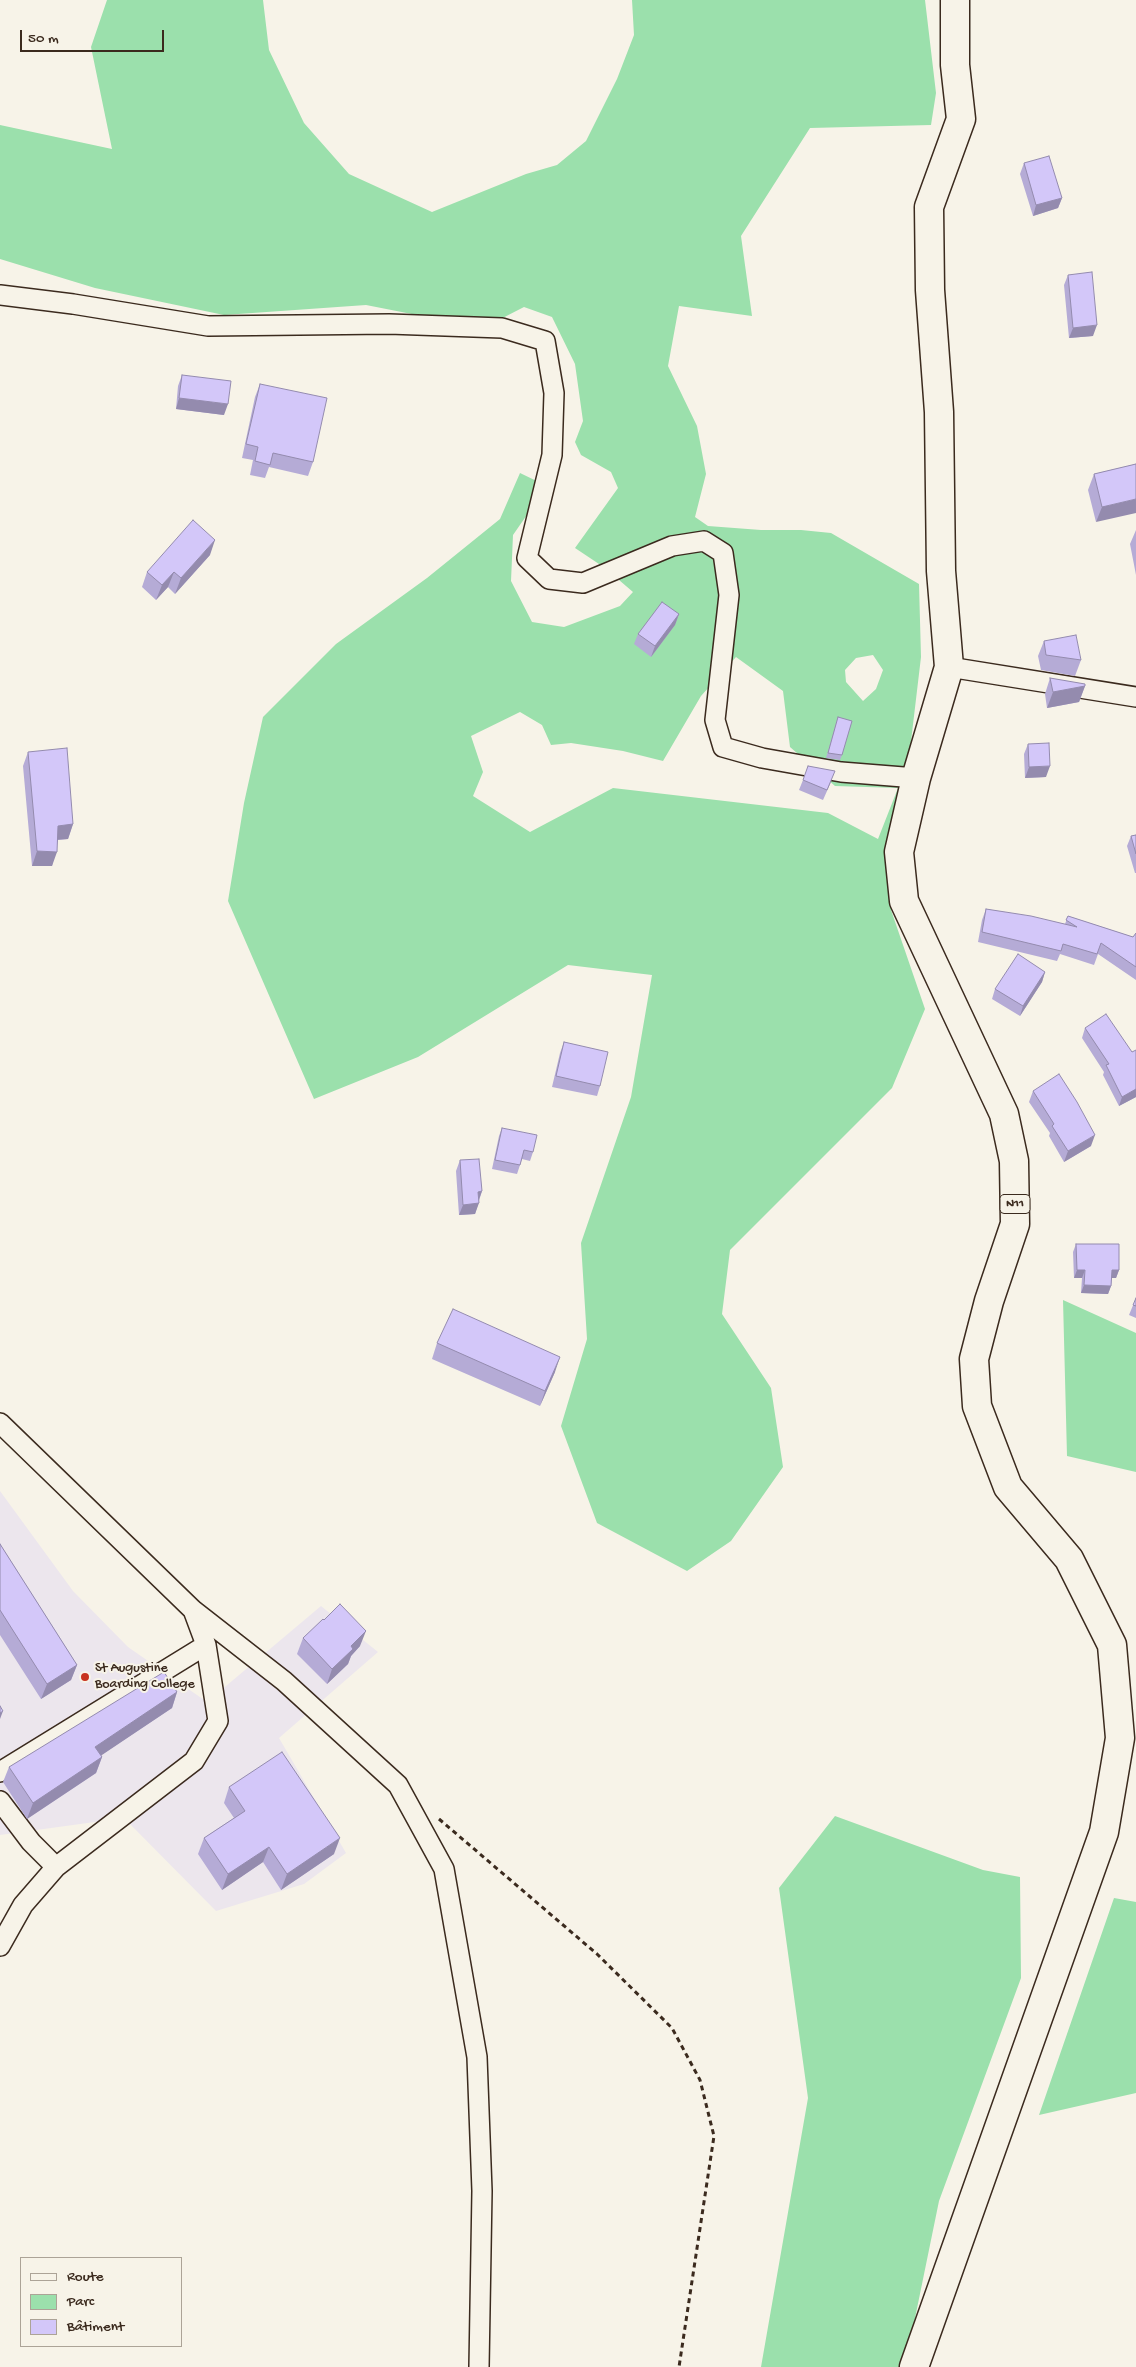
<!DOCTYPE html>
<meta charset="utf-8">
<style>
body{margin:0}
#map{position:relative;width:1136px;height:2367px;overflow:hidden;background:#f7f3e8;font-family:"Gochi Hand",sans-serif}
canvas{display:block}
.legend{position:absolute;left:20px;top:2257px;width:162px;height:90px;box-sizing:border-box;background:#f7f3e8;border:1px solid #aca397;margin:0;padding:6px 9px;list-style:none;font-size:15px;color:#3b2a1e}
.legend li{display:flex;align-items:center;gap:10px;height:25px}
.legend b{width:25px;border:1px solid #aca397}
.scale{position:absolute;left:20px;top:30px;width:144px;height:22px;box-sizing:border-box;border:2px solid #3b2a1e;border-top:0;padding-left:6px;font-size:15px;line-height:18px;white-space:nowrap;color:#3b2a1e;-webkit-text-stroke:4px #f7f3e8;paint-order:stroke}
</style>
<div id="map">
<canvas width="1136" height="2367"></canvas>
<ul class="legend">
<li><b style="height:6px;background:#f7f3e8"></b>Route</li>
<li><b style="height:14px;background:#9be0ac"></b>Parc</li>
<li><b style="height:14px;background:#d3c7f9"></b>Bâtiment</li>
</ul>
<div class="scale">50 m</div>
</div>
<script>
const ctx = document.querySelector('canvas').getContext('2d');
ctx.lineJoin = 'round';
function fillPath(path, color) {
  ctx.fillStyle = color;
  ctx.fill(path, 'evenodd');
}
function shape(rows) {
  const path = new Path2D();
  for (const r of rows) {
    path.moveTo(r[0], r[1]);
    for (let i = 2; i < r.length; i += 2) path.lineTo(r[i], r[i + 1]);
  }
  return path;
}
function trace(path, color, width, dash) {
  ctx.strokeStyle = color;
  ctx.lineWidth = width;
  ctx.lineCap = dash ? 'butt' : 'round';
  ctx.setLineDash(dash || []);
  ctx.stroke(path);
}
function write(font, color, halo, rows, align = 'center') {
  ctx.font = font + ' "Gochi Hand",sans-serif';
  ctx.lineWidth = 4;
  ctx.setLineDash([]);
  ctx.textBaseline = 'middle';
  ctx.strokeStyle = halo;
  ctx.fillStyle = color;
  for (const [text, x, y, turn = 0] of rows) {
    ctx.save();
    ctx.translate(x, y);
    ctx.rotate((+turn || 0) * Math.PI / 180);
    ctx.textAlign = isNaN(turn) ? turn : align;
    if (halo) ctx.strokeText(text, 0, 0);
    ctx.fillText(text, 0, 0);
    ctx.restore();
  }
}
const built = shape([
 [0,1491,73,1591,128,1647,207,1702,321,1606,378,1652,279,1738,346,1853,304,1884,216,1911,124,1818,0,1835]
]);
const green = shape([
 [107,0,263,0,269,50,304,123,349,174,432,212,526,174,557,165,586,141,617,79,634,35,632,0,925,0,936,93,931,125,810,128,741,236,752,316,679,306,668,366,697,426,706,474,695,517,708,526,761,530,801,530,831,533,919,584,921,657,891,910,925,1009,892,1088,730,1250,722,1314,771,1388,783,1467,731,1541,687,1571,597,1523,561,1426,587,1339,581,1243,631,1097,652,975,568,965,418,1057,314,1099,228,901,244,803,263,717,336,644,427,578,500,519,520,473,547,486,513,535,511,581,532,622,564,627,620,606,633,592,605,568,575,548,618,488,611,472,581,455,575,442,583,421,575,364,552,317,524,307,483,328,366,305,224,315,95,288,0,259,0,125,112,149,91,47],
 [873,655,883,670,876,689,863,701,846,682,845,670,856,658],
 [736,657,783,691,790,747,835,786,898,788,878,839,828,813,613,788,530,832,473,796,483,772,471,736,520,712,542,725,551,745,571,743,623,751,663,761,701,696],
 [1063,1300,1136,1333,1136,1472,1067,1456],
 [835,1816,983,1870,1020,1877,1021,1978,939,2201,905,2367,761,2367,808,2098,779,1888],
 [1114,1898,1136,1902,1136,2093,1039,2115]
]);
const path = shape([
 [439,1819,597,1954,672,2028,700,2080,714,2136,679,2367]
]);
const minor = shape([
 [0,295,73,304,208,326,389,324,502,328,545,341,554,393,552,455,527,558,549,579,583,583,672,546,704,541,723,553,729,595,715,720,723,747,762,758,841,772,916,778],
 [949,667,1136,697],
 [0,1423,193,1610,284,1681,398,1785,444,1869,477,2057,482,2191,479,2367],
 [0,1772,206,1645],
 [0,1801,31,1842,56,1867],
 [0,1946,23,1905,56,1867,194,1761,218,1721,206,1645,193,1610]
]);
const highway = shape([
 [914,2367,1104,1832,1120,1738,1112,1645,1069,1559,1008,1487,977,1406,974,1359,989,1301,1015,1224,1014,1161,1004,1114,904,901,899,852,916,778,949,667,941,571,939,412,930,290,929,207,961,119,955,65,955,0]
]);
const wall = shape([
 [1024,163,1062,198,1058,208,1033,216,1020,174],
 [1068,275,1093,336,1069,338,1064,285],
 [182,375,224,415,176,409,178,386],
 [260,384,313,462,308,476,269,467,265,478,250,475,253,460,242,458,255,397],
 [1136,464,1096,522,1088,490,1094,474],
 [1136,530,1136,575,1130,544],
 [210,555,175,594,168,587,156,600,142,587,147,572],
 [679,614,675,625,651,657,634,644,638,634],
 [1044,641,1081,660,1075,676,1041,670,1038,656],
 [1050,678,1085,686,1079,702,1047,708,1045,694],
 [838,717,842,755,840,760,826,758],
 [1028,744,1046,777,1025,778,1024,754],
 [28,752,73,824,68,839,58,840,52,866,32,866,23,766],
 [803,780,831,782,823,800,799,790],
 [1136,835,1136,873,1135,873,1127,846,1131,836],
 [986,909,1065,924,1068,916,1133,937,1136,933,1136,980,1098,954,1094,965,1060,954,1057,961,978,942,982,920],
 [1045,972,1042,982,1020,1016,992,999,995,989],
 [1085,1028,1132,1052,1136,1051,1136,1097,1119,1106,1103,1075,1104,1072,1082,1038],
 [564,1042,600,1086,597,1096,552,1087,560,1053],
 [1033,1091,1091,1146,1064,1162,1049,1136,1050,1133,1029,1102],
 [502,1128,533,1152,530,1161,522,1159,517,1174,492,1169,499,1136],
 [460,1160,482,1191,475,1214,459,1215,456,1171],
 [1076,1244,1119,1270,1116,1278,1112,1278,1111,1286,1108,1294,1081,1293,1082,1278,1074,1278,1073,1252],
 [1136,1298,1136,1318,1129,1315],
 [437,1343,555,1372,540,1406,432,1359],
 [0,1544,77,1665,71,1680,41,1699,0,1635],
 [303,1638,360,1646,351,1656,348,1664,327,1684,297,1654],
 [177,1692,172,1708,101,1755,102,1757,96,1773,27,1819,3,1782,9,1767],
 [229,1787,334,1854,281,1890,263,1862,222,1890,198,1854,204,1838,234,1818,224,1803]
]);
const shadedWall = shape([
 [1062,198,1058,208,1033,216,1036,205],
 [1097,325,1093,336,1069,338,1073,328],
 [179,398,228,404,224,415,176,409],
 [1136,499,1136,513,1096,522,1102,507],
 [215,540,210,555,175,594,181,578],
 [174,572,168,587,156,600,162,585],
 [679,614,675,625,651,657,655,646],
 [1085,686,1079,702,1047,708,1053,692],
 [1050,766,1046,777,1025,778,1029,767],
 [73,824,68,839,53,840,58,826],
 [37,851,57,852,52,866,32,866],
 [1045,972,1042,982,1020,1016,1023,1006],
 [1136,1089,1136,1097,1119,1106,1122,1097],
 [1095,1135,1091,1146,1064,1162,1068,1151],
 [482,1191,478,1202,478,1192],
 [479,1203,475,1214,459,1215,463,1205],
 [1077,1270,1085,1270,1082,1278,1074,1278],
 [1112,1270,1119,1270,1116,1278,1109,1278],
 [1084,1285,1111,1286,1108,1294,1081,1293],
 [560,1357,555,1372,540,1406,545,1391],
 [366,1631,360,1646,351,1656,348,1664,327,1684,332,1669,351,1646],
 [77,1665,71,1680,41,1699,47,1684],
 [177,1692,172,1708,90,1763,95,1747],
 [3,1711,0,1719,0,1713],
 [102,1757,96,1773,27,1819,33,1803],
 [340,1838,334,1854,281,1890,287,1874],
 [269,1847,263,1862,222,1890,228,1874]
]);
const building = shape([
 [1049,156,1062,198,1036,205,1024,163,1049,156],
 [1092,272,1097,325,1073,328,1068,275,1092,272],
 [182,375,231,381,228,404,179,398,182,375],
 [260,384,327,398,313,462,273,453,270,465,255,461,258,447,246,444,260,384],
 [1136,464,1136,499,1102,507,1094,474,1136,464],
 [193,520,215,540,181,578,174,572,162,585,147,572,193,520],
 [662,602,679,614,655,646,638,634,662,602],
 [1076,635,1081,660,1046,655,1044,641,1076,635],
 [1050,678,1085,684,1085,686,1053,692,1050,678],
 [838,717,852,721,842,755,828,753,838,717],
 [1049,743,1050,766,1029,767,1028,744,1049,743],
 [67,748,73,824,58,826,57,852,37,851,28,752,67,748],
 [808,766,835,771,827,790,803,780,808,766],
 [1136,835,1136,854,1131,836,1136,835],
 [986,909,1031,916,1077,927,1066,920,1068,916,1133,937,1136,933,1136,967,1101,943,1097,954,1063,944,1061,951,982,932,986,909],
 [1018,954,1045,972,1023,1006,995,989,1018,954],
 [1106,1014,1132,1052,1136,1050,1136,1089,1122,1097,1106,1065,1109,1064,1085,1028,1106,1014],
 [564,1042,608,1052,600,1086,556,1076,564,1042],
 [1059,1074,1077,1102,1095,1135,1068,1151,1052,1126,1054,1124,1033,1091,1059,1074],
 [502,1128,537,1135,533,1152,524,1150,520,1165,495,1160,502,1128],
 [479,1159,482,1191,478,1192,479,1203,463,1205,460,1160,479,1159],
 [1076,1244,1119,1244,1119,1270,1112,1270,1111,1286,1084,1285,1085,1270,1077,1270,1076,1244],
 [1136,1298,1136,1306,1133,1305,1136,1298],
 [453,1309,560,1357,545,1391,437,1343,453,1309],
 [0,1544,77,1665,47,1684,0,1610,0,1544],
 [340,1604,366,1631,351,1646,353,1649,332,1669,303,1638,323,1619,324,1620,340,1604],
 [164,1672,177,1692,95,1747,102,1757,33,1803,9,1767,164,1672],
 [0,1706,3,1711,0,1713,0,1706],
 [282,1752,340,1838,287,1874,269,1847,228,1874,204,1838,245,1811,229,1787,282,1752]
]);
const markers = [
 [85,1677,5,"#c8321e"]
];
const shields = [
 [1015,1204,30]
];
const shieldNames = [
 ["N11",1015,1204]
];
const poiNames = [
 ["St Augustine",95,1669],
 ["Boarding College",95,1685]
];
fillPath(built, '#ece6ed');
fillPath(green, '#9be0ac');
trace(minor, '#3b2a1e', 22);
trace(highway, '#3b2a1e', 31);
trace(path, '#3b2a1e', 3, [5, 4]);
trace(minor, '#f7f3e8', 19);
trace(highway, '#f7f3e8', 28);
fillPath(wall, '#b5abd6');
fillPath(shadedWall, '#948bae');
fillPath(building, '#d3c7f9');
trace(building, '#948bae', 1);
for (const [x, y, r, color] of markers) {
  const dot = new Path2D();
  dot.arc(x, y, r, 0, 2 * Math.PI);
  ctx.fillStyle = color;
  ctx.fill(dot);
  trace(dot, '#f7f3e8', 2);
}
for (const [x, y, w] of shields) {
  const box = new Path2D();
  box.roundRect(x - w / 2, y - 9.5, w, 19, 4);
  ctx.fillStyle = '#f7f3e8';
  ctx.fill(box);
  trace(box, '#3b2a1e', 1);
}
write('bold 12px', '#3b2a1e', null, shieldNames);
write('14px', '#3b2a1e', '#f7f3e8', poiNames, 'left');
</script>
